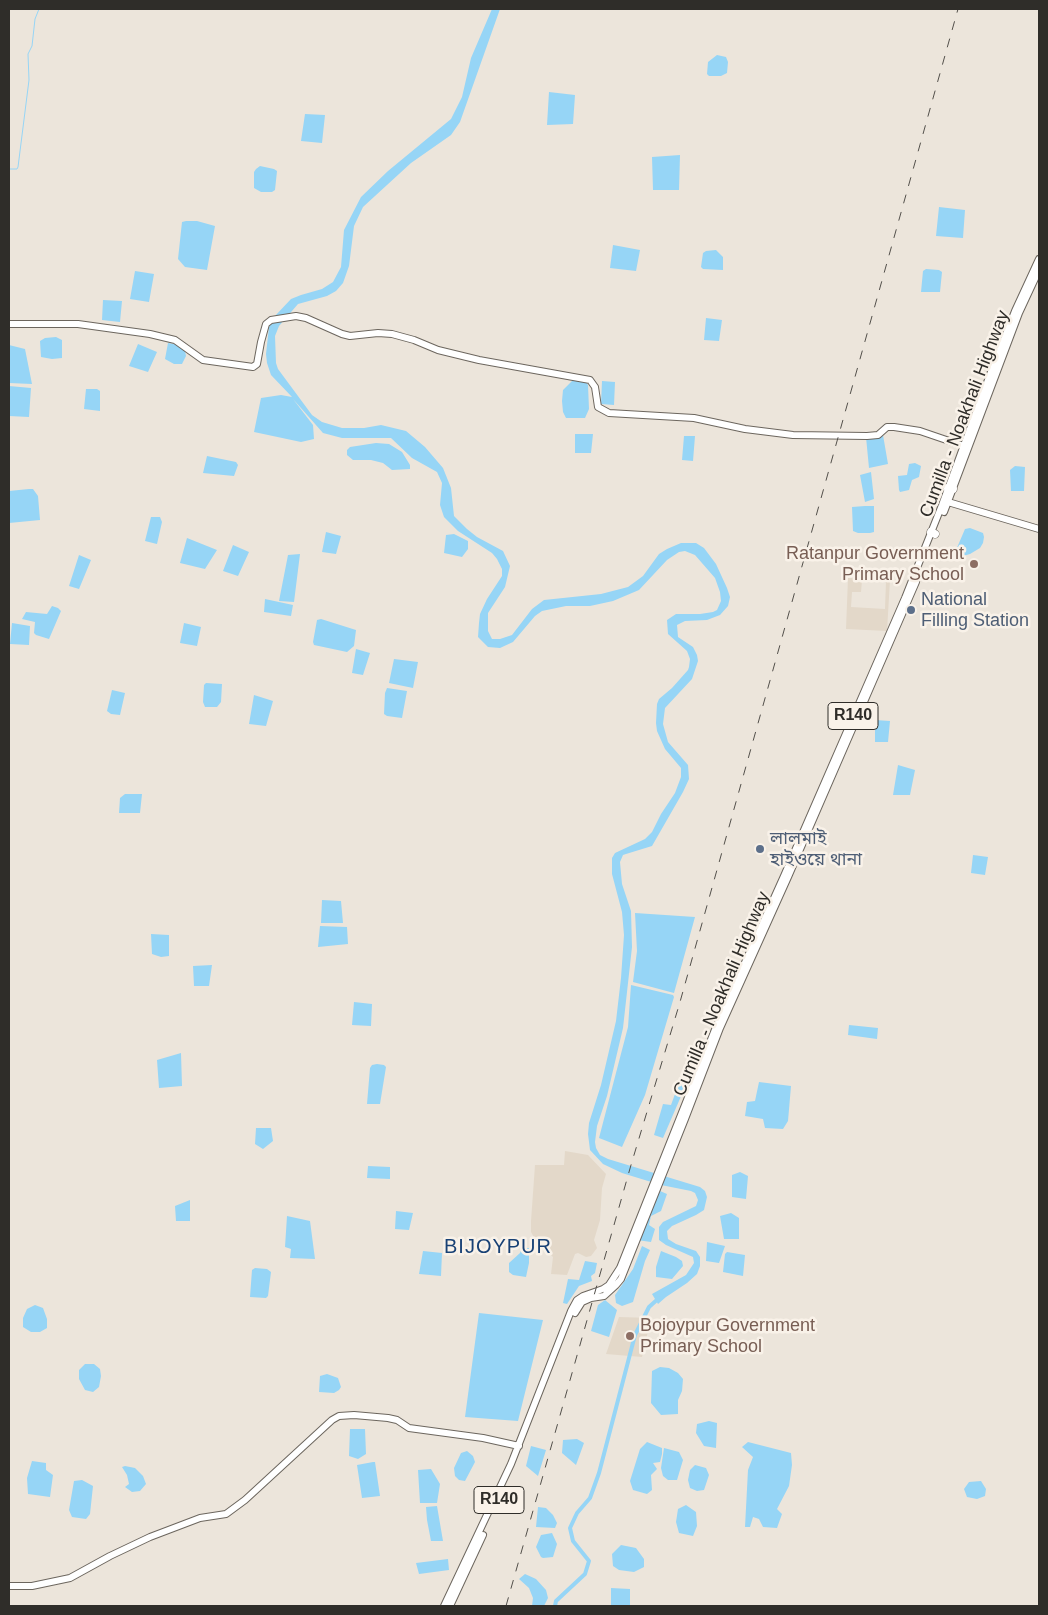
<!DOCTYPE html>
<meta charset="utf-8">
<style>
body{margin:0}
#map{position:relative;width:1048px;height:1615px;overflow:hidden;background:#ece5db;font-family:Arial,sans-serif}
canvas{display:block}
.frame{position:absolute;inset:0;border:10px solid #2f2d29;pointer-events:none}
</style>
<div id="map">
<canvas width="1048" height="1615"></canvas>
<div class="frame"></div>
</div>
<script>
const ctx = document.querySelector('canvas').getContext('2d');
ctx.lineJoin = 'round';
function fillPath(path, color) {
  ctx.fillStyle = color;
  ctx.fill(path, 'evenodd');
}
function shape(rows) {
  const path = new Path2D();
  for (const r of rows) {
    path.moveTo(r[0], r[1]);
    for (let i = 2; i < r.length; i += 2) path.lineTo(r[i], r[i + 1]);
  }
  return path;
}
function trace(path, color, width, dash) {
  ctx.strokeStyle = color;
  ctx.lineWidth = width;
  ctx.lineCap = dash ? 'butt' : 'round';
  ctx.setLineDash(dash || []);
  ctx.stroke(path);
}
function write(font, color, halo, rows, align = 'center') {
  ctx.font = font + ' Arial,"Noto Sans Bengali",sans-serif';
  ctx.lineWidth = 5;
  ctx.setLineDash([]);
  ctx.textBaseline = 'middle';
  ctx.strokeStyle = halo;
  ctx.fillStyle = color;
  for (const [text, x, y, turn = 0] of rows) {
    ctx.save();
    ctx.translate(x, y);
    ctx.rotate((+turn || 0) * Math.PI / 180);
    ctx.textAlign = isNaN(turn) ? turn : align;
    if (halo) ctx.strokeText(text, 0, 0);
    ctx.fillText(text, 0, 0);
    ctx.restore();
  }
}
const built = shape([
 [848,578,890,580,887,631,846,629],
 [862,580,886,581,885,609,851,607,852,592,861,592],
 [565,1151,588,1155,606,1174,602,1188,600,1220,594,1240,597,1248,591,1256,586,1257,578,1253,575,1254,567,1275,551,1274,553,1257,536,1241,531,1232,531,1221,535,1165,564,1165],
 [619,1317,651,1318,642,1357,606,1354]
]);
const water = shape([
 [492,9,500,9,460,122,451,135,411,163,363,207,354,226,349,266,343,283,336,291,327,296,298,304,279,326,275,336,276,363,278,369,312,415,322,422,342,428,364,428,381,425,406,431,425,447,443,468,451,488,454,516,467,529,477,537,503,551,510,566,505,587,488,613,488,631,492,639,500,639,512,635,532,609,544,600,601,594,628,587,643,576,659,554,667,549,681,543,696,543,704,548,716,564,727,588,730,597,728,606,720,615,707,620,685,621,677,625,678,637,693,647,697,655,698,661,692,679,665,708,663,724,668,742,688,765,689,779,683,792,652,846,626,854,623,855,620,862,622,884,631,911,632,947,623,1028,607,1096,597,1126,595,1142,596,1148,600,1155,608,1159,700,1187,705,1191,707,1197,704,1210,696,1215,672,1226,667,1231,668,1239,676,1244,696,1251,700,1257,700,1266,697,1274,687,1283,666,1297,658,1304,652,1294,686,1275,694,1263,693,1257,666,1245,659,1240,659,1227,663,1222,696,1206,698,1200,695,1193,691,1191,661,1185,622,1173,603,1164,590,1150,588,1134,589,1123,601,1085,616,1021,621,978,624,935,622,912,612,874,612,858,615,853,645,839,652,832,661,814,675,793,681,777,681,768,665,749,657,731,656,723,657,704,659,699,672,688,688,670,689,667,690,659,687,651,668,634,667,620,676,614,700,614,713,612,717,610,721,601,720,592,715,578,695,555,685,551,679,552,667,560,639,590,613,601,590,606,566,606,542,611,535,616,513,642,500,648,488,647,478,637,479,623,480,614,487,599,502,576,502,569,497,559,492,553,458,531,444,517,440,505,442,483,437,472,412,458,391,438,342,438,323,433,293,399,313,425,314,439,301,442,254,432,261,398,281,395,292,397,271,375,267,363,266,354,269,327,274,317,291,299,301,295,322,289,333,282,341,267,344,230,361,197,388,171,451,119,462,97,471,58],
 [717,55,726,57,728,62,727,73,721,76,709,76,707,74,708,62],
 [549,92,575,95,573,124,547,125],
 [305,114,325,115,322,143,301,141],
 [680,155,679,190,653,190,652,157],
 [260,166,274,169,277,171,275,190,272,192,261,192,254,188,254,172,256,169],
 [939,207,965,210,963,238,936,236],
 [186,221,197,221,215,226,207,270,185,267,178,259,182,222],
 [613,245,640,250,636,271,610,268],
 [716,250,723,257,723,270,703,269,701,267,703,253,706,251],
 [926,269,939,270,942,272,940,292,921,292,923,271],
 [135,271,154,274,149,302,130,299],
 [103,300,122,301,120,322,102,320],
 [706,318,722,320,719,341,704,340],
 [56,337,62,340,62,358,52,359,41,357,40,341,45,338],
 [168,343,179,345,185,351,186,356,182,364,174,364,165,359],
 [138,344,157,352,148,372,129,366],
 [9,345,25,349,32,384,9,383],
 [573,380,586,382,588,385,589,409,585,418,566,418,563,412,562,401,563,390],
 [602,381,615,382,614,405,601,404],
 [9,386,31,388,29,417,9,416],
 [86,389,97,389,100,391,100,411,84,409],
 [575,434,593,434,591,453,575,453],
 [883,435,888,464,869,468,866,437],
 [684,436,695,436,693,461,682,460],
 [376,443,389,444,402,452,410,465,410,469,392,470,383,463,371,460,353,460,347,455,347,450,350,447],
 [207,456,236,462,238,465,234,476,203,473],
 [915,463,921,466,919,477,912,480,909,490,900,492,899,490,898,476,907,475,909,464],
 [1015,466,1025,467,1024,491,1011,491,1010,470],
 [871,472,874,499,865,502,860,475],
 [29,489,33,489,38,496,40,520,9,523,9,491],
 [865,506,874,506,874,532,870,533,858,533,853,531,852,507],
 [151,517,160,517,162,522,157,544,145,541],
 [970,528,983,533,984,537,983,543,980,548,970,554,963,556,957,554,956,550,965,529],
 [326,532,341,536,336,554,322,552],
 [454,534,468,541,468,549,462,557,444,553,446,535],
 [187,538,217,550,205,569,180,563],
 [233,545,249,552,238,576,223,571],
 [300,554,294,602,279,601,288,555],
 [79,555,91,560,79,589,69,586],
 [265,599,293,605,291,616,264,612],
 [52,606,58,608,61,611,49,639,36,635,34,633,35,622,22,619,26,612,47,614],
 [321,619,356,630,354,646,347,652,314,645,313,642,317,620],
 [12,623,30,626,29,645,10,644],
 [184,623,201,627,197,646,180,643],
 [356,649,370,653,363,675,352,673],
 [394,659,418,662,413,688,389,683],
 [206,683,222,684,221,702,217,707,205,707,203,702,204,685],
 [387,688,407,691,402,718,387,716,384,714,385,693],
 [112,690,125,693,120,715,111,714,107,711],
 [254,695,273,701,266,726,249,724],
 [875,720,890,721,888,742,875,742],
 [898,765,915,770,910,795,893,795],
 [125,794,142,794,140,813,119,813,120,798],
 [973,855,988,857,985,875,971,873],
 [322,900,341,901,343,923,321,923],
 [635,913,695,917,674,993,633,982,637,951],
 [320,926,347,927,348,944,318,947],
 [151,934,169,935,169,956,161,957,152,954],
 [212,965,209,986,194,986,193,966],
 [631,985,673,995,674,997,645,1095,622,1147,599,1138,628,1027],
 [354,1002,372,1004,371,1026,352,1025],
 [849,1025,878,1028,877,1039,848,1035],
 [181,1053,182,1086,159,1088,157,1060],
 [377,1064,384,1065,386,1067,380,1104,367,1104,370,1068,372,1065],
 [759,1082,791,1086,788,1121,783,1129,765,1128,763,1119,745,1116,747,1102,755,1101],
 [679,1083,685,1087,663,1138,654,1135,663,1104,671,1105],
 [256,1128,271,1128,273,1141,263,1149,255,1144],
 [368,1166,390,1167,390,1179,367,1178],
 [740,1172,748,1176,746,1199,732,1197,732,1175],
 [660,1191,667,1194,661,1211,651,1216,649,1225,655,1229,651,1242,637,1240],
 [190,1200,190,1221,176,1221,175,1206],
 [396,1211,413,1213,409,1230,395,1229],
 [731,1213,739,1218,739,1239,724,1239,720,1216],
 [287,1216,310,1221,315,1259,290,1258,291,1249,285,1247],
 [707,1242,725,1246,719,1263,706,1261],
 [642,1246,650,1250,645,1261,633,1302,622,1306,616,1303,615,1295,633,1269],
 [522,1248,529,1248,529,1263,526,1277,513,1275,509,1272,509,1263,520,1253],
 [423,1251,442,1253,441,1276,419,1274],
 [661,1251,676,1257,682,1261,683,1266,672,1279,656,1277,656,1267],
 [727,1252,745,1255,743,1276,723,1272,725,1254],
 [585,1261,597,1263,595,1273,591,1276,592,1281,579,1286,567,1304,563,1303,568,1279,579,1280],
 [255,1268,267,1269,271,1272,268,1296,266,1298,250,1297,252,1270],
 [605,1300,617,1310,609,1337,591,1331,598,1305],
 [35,1305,43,1308,47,1319,47,1328,40,1332,31,1332,23,1327,23,1318,27,1309],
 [479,1313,543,1320,518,1421,465,1417],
 [85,1364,94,1364,100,1369,101,1376,99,1387,93,1392,85,1390,79,1379,79,1370],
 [660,1367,669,1368,678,1373,683,1379,682,1391,678,1400,678,1414,661,1415,651,1403,652,1371],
 [327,1374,338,1378,341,1387,339,1390,334,1393,319,1392,320,1376],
 [709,1421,717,1423,716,1448,704,1446,696,1433,697,1424],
 [350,1429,365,1429,366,1454,358,1459,349,1456],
 [577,1439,584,1443,576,1465,562,1453,563,1440],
 [647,1442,662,1448,662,1454,660,1462,653,1463,657,1469,651,1475,652,1490,647,1494,633,1490,630,1481,640,1449],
 [748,1442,791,1453,792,1465,789,1486,777,1509,782,1514,777,1528,763,1527,759,1519,753,1517,750,1527,745,1527,748,1470,753,1457,742,1447],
 [531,1446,546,1450,538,1476,526,1466],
 [664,1448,679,1452,683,1460,677,1480,668,1480,663,1476,661,1468],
 [467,1451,473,1456,475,1462,465,1481,459,1480,455,1476,454,1468,461,1453],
 [32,1461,46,1463,46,1470,53,1475,50,1497,28,1494,27,1478],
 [373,1462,375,1462,380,1496,362,1498,357,1465],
 [695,1465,706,1468,709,1475,704,1490,697,1491,690,1488,688,1480,690,1470],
 [125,1466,135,1468,143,1476,146,1484,140,1491,132,1492,125,1487,129,1484,127,1475,122,1467],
 [431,1469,440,1484,437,1503,420,1503,418,1470],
 [82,1480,93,1486,90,1514,86,1519,72,1517,69,1510,74,1481],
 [981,1481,986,1489,985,1496,977,1499,967,1497,964,1489,969,1482],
 [686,1505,696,1512,697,1526,693,1536,679,1533,676,1522,678,1509],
 [437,1506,443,1541,431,1541,427,1520,426,1507],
 [538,1507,546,1508,553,1515,557,1523,555,1528,536,1527],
 [552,1533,557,1544,553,1557,543,1558,541,1557,536,1547,541,1535],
 [621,1545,636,1548,644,1559,644,1567,634,1572,619,1570,613,1566,612,1554],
 [448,1559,449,1570,419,1574,416,1563],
 [525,1574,536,1579,546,1590,548,1598,544,1606,532,1606,533,1598,529,1588,519,1579],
 [611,1588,630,1589,630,1606,611,1606]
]);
const stream = shape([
 [9,169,17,169,18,167,29,80,28,54,32,46,35,19,39,9]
]);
const canal = shape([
 [555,1606,556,1601,585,1574,589,1561,573,1541,570,1528,577,1513,590,1498,599,1473,635,1335,649,1307,659,1298]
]);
const major = shape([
 [9,324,78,324,150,334,175,340,203,360,253,367,257,364,261,342,266,324,271,320,296,316,306,318,342,334,350,336,378,333,392,334,414,340,438,350,479,360,590,380,595,387,598,407,609,413,694,418,745,429,793,435,867,436,878,435,887,427,894,427,920,431,964,446],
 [948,502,1039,529],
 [944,512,1019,313,1039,270],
 [575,1313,582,1302,591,1298,604,1296,616,1285,621,1279,685,1119,720,1028,788,877,916,582],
 [9,1586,32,1586,70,1578,110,1556,150,1537,200,1518,226,1514,245,1500,332,1420,339,1416,354,1415,388,1418,397,1420,409,1428,483,1438,519,1446],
 [444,1606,511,1464,571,1311,577,1300,583,1296,603,1289,609,1285,620,1268,716,1027,784,876,905,598,942,505,992,369,1015,311,1039,259],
 [450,1606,483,1535]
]);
const highway = shape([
 [948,488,953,489],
 [931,532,935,534]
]);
const rail = shape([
 [506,1606,631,1165,680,1002,958,9]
]);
const markers = [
 [974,564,5,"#8d6e63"],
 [911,610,5,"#5c6f8a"],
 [760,849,5,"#5c6f8a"],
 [630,1336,5,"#8d6e63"]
];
const shields = [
 [853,716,50],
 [499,1500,50]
];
const shieldNames = [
 ["R140",853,716],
 ["R140",499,1500]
];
const streetNames = [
 ["Cumilla - Noakhali Highway",965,414,-69],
 ["Cumilla - Noakhali Highway",722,994,-67]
];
const educationNames = [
 ["Ratanpur Government",964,554],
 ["Primary School",964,575],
 ["Bojoypur Government",640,1326,"left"],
 ["Primary School",640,1347,"left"]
];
const serviceNames = [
 ["National",921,600],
 ["Filling Station",921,621],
 ["লালমাই",770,839],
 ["হাইওয়ে থানা",770,860]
];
const quarterNames = [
 ["BIJOYPUR",498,1247]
];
fillPath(built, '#e3d8c9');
fillPath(water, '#96d5f6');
trace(stream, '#96d5f6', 1);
trace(canal, '#96d5f6', 4);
trace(major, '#6c665e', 8);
trace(highway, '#6c665e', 9);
trace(major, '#fff', 6);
trace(highway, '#fff', 8);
trace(rail, '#524f4a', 1, [9, 9]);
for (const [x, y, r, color] of markers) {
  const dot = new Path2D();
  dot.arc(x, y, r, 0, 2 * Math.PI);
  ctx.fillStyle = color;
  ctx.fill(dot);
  trace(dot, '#f9f2e9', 2);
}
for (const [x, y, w] of shields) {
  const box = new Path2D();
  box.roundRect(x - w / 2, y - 13.5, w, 27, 4);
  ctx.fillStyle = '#f9f2e9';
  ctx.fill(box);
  trace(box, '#2f2d29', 1);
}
write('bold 16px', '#2f2d29', null, shieldNames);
write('18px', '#2f2d29', '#f9f2e9', streetNames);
write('18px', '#785e54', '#f9f2e9', educationNames, 'right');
write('18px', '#4e5e75', '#f9f2e9', serviceNames, 'left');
ctx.letterSpacing = '1px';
write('20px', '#184175', '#f9f2e9', quarterNames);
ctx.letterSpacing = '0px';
</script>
